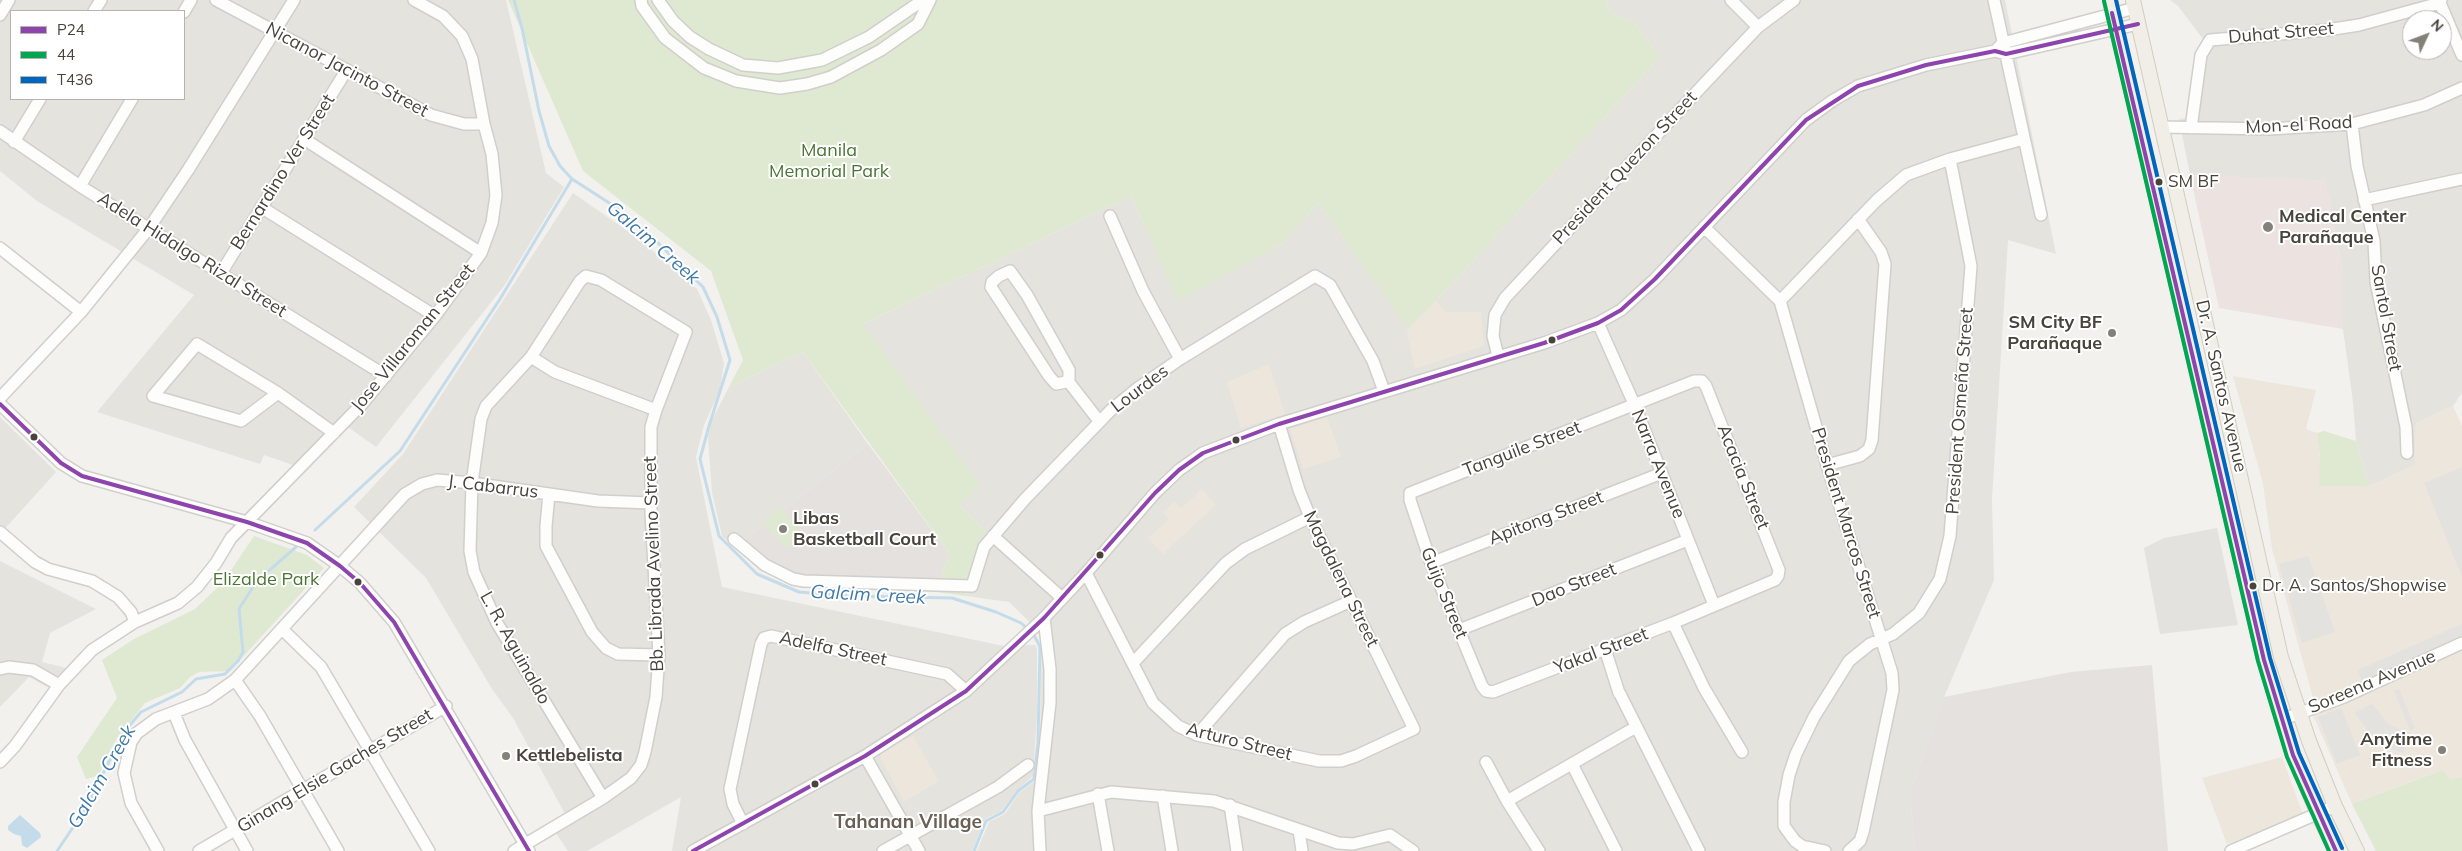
<!DOCTYPE html>
<meta charset="utf-8">
<style>
body{margin:0}
#map{position:relative;width:2462px;height:851px;overflow:hidden;background:#f2f1ee;font-family:Mulish,sans-serif}
canvas{display:block}
.legend{position:absolute;left:10px;top:10px;width:175px;height:90px;box-sizing:border-box;background:#fff;border:1px solid #b6b4b1;margin:0;padding:6px 9px;list-style:none;font-size:15px;color:#48433b}
.legend li{display:flex;align-items:center;gap:10px;height:25px}
.legend b{width:25px;border:1px solid #b6b4b1}
.north{position:absolute;left:2402px;top:10px;width:50px;height:50px;box-sizing:border-box;background:#fff;border:1px solid #b6b4b1;border-radius:50%;rotate:47deg;font-size:14px;font-weight:700;line-height:20px;text-align:center;color:#48433b}
.north::after{content:'';display:block;margin:auto;width:18px;height:22px;background:#84807a;clip-path:polygon(50% 0,100% 100%,50% 72%,0 100%)}
</style>
<div id="map">
<canvas width="2462" height="851"></canvas>
<ul class="legend">
<li><b style="height:6px;background:#8e44ad"></b>P24</li>
<li><b style="height:6px;background:#00a651"></b>44</li>
<li><b style="height:6px;background:#0065bd"></b>T436</li>
</ul>
<div class="north">N</div>
</div>
<script>
const ctx = document.querySelector('canvas').getContext('2d');
ctx.lineJoin = 'round';
function fillPath(path, color) {
  ctx.fillStyle = color;
  ctx.fill(path, 'evenodd');
}
function shape(rows) {
  const path = new Path2D();
  for (const r of rows) {
    path.moveTo(r[0], r[1]);
    for (let i = 2; i < r.length; i += 2) path.lineTo(r[i], r[i + 1]);
  }
  return path;
}
function trace(path, color, width, dash) {
  ctx.strokeStyle = color;
  ctx.lineWidth = width;
  ctx.lineCap = dash ? 'butt' : 'round';
  ctx.setLineDash(dash || []);
  ctx.stroke(path);
}
function write(font, color, halo, rows, align = 'center') {
  ctx.font = font + ' Mulish,sans-serif';
  ctx.lineWidth = 4;
  ctx.setLineDash([]);
  ctx.textBaseline = 'middle';
  ctx.strokeStyle = halo;
  ctx.fillStyle = color;
  for (const [text, x, y, turn = 0] of rows) {
    ctx.save();
    ctx.translate(x, y);
    ctx.rotate((+turn || 0) * Math.PI / 180);
    ctx.textAlign = isNaN(turn) ? turn : align;
    if (halo) ctx.strokeText(text, 0, 0);
    ctx.fillText(text, 0, 0);
    ctx.restore();
  }
}
const residential = shape([
 [0,0,506,0,546,173,564,187,504,286,376,447,338,420,293,465,264,455,260,464,97,412,194,295,37,201,0,171],
 [11,11,184,11,184,99,11,99],
 [1606,0,2005,0,2056,254,2008,240,1992,499,1994,580,1944,697,1910,793,1915,851,977,851,989,822,1005,814,1019,793,1035,781,1040,742,1042,634,1009,602,966,596,987,533,960,506,863,324,1131,196,1178,300,1282,244,1318,203,1408,327,1436,301,1660,57,1633,21,1610,13],
 [2170,0,2462,0,2462,393,2453,406,2416,423,2415,465,2369,486,2356,441,2353,402,2343,329,2343,273,2325,181,2190,175,2179,119,2188,118,2197,52,2203,39,2178,6],
 [2412,20,2442,20,2442,50,2412,50],
 [573,193,639,239,697,289,711,320,724,363,720,390,704,425,696,457,722,587,1004,646,1035,645,1037,649,1037,714,1033,776,1017,790,1001,811,985,819,972,851,672,851,681,797,587,851,568,851,556,833,571,825,513,718,492,689,426,578,354,507,403,454],
 [803,352,868,444,735,547,722,536,712,492,708,437,711,422,729,387],
 [0,417,56,472,1,533,0,533],
 [0,561,96,609,50,633,42,662,66,668,47,687,29,677,0,707]
]);
const commercial = shape([
 [1436,301,1446,312,1481,312,1484,346,1415,369,1407,334,1408,328],
 [1269,364,1285,414,1241,428,1227,382],
 [2233,376,2316,390,2306,429,2317,433,2320,458,2320,486,2369,486,2415,465,2416,423,2453,406,2462,426,2462,777,2450,779,2443,770,2352,804,2309,706,2313,698,2272,549,2263,484],
 [1327,417,1341,457,1303,469,1290,429],
 [1202,489,1216,505,1163,554,1148,538,1169,519,1163,512,1174,502,1181,508],
 [913,736,939,781,904,802,881,759,880,754],
 [2282,757,2304,817,2227,844,2202,778]
]);
const industrial = shape([
 [868,444,949,553,936,592,830,586,760,571,735,547],
 [2152,665,2168,851,1915,851,1910,793,1944,697,2071,672]
]);
const medical = shape([
 [2190,175,2325,180,2343,273,2343,329,2219,308]
]);
const green = shape([
 [508,0,1606,0,1610,13,1633,21,1660,57,1436,301,1408,328,1318,203,1282,244,1178,301,1131,196,863,324,980,486,960,506,987,533,966,596,936,592,949,553,803,352,729,387,743,360,711,271,583,171],
 [2324,431,2356,441,2369,486,2319,486,2320,458,2317,433],
 [780,507,803,535,786,549,763,522],
 [254,536,307,555,324,568,230,671,199,672,190,677,180,688,145,703,117,738,98,776,86,779,77,757,117,698,102,660,134,639,195,609,223,582],
 [2443,770,2450,779,2462,777,2462,851,2376,851,2352,804]
]);
const parking = shape([
 [2462,467,2462,577,2424,483],
 [2217,528,2238,625,2160,634,2144,548,2164,538],
 [2308,556,2335,632,2302,643,2279,564],
 [2462,624,2462,636,2362,682,2358,670],
 [2399,689,2415,728,2410,730,2394,691],
 [2372,704,2388,724,2405,732,2411,732,2412,747,2405,746,2403,753,2392,749,2371,735,2355,713],
 [2341,708,2360,755,2337,764,2318,717]
]);
const water = shape([
 [20,815,40,833,41,837,27,848,22,845,21,836,14,834,8,830,8,826]
]);
const stream = shape([
 [514,0,522,28,539,111,549,146,560,166,572,179,614,206,656,241,703,287,717,317,730,360,709,426,700,459,719,536,757,574,799,592,851,596,952,598,996,612,1021,623,1034,635,1040,647,1038,742,1034,779,1018,791,1003,812,986,821,974,851],
 [315,530,400,451,500,299,572,179],
 [57,851,84,811,124,732,141,712,182,692,196,679,225,674,238,661,243,652,239,609,256,582,296,547]
]);
const minor = shape([
 [216,0,431,115,464,124,484,124],
 [641,0,642,6,665,38,704,68,736,81,780,88,807,84,831,77,881,50,918,24,930,0],
 [658,0,673,21,690,37,709,49,743,65,778,68,822,60,869,37,923,0],
 [1731,0,1758,27],
 [1994,0,2041,215],
 [2441,0,2440,3,2462,55],
 [94,11,101,0],
 [184,12,191,0],
 [0,15,9,0],
 [1998,48,2003,43,2135,8],
 [2352,124,2357,166,2374,241,2376,282,2406,427,2407,453],
 [2161,127,2269,129,2352,124,2424,105,2462,88],
 [2191,128,2201,55,2210,40,2327,30,2359,25,2440,3],
 [0,131,80,186,386,376],
 [304,139,481,253],
 [14,142,40,99],
 [80,186,132,99],
 [2364,200,2462,179],
 [261,207,435,316],
 [1110,216,1143,291,1180,359],
 [1704,227,1780,301,1827,465,1892,673,1893,690,1863,832,1860,841,1849,851],
 [0,248,81,312],
 [1010,271,1027,295,1069,370,1069,378,1066,382,1056,384,1049,376,991,287,992,282,999,276,1010,271],
 [221,273,346,71],
 [1780,301,1876,201,1906,175,1950,159,2024,139],
 [1598,323,1635,406,1714,605],
 [1498,356,1493,336,1495,315,1505,298,1705,83,1758,27,1794,0],
 [531,357,555,372,656,410],
 [1068,381,1099,421],
 [1694,381,1702,381,1706,386,1779,570,1778,576,1775,580,1673,623,1493,692,1486,691,1482,686,1431,563,1410,500,1410,493,1694,381],
 [278,393,241,421,153,396,197,344,278,393,334,433],
 [0,398,81,312,149,228,188,170,294,0],
 [0,404,61,463,82,476,247,522,307,543,340,566,360,583,394,622,529,851],
 [1827,465,1860,456,1869,449,1872,440,1885,264,1881,252,1858,219],
 [549,494,546,526,546,546,592,632,606,648,618,654,659,655],
 [0,532,35,562,48,569,92,581,118,597,131,612,135,622],
 [993,536,1062,598],
 [734,539,765,565,793,579,804,581,972,586,984,547,1025,499,1111,410,1138,388,1180,359,1315,276,1330,285,1373,361,1384,391],
 [1431,563,1662,473],
 [1086,573,1153,703,1178,726,1197,735,1319,761,1341,761,1356,756,1414,729,1310,517,1299,490,1279,424],
 [1673,623,1704,688,1742,752],
 [282,629,321,667,429,851],
 [1459,630,1688,540],
 [1605,649,1619,693],
 [1133,663,1226,563,1245,549,1310,517],
 [0,669,9,667,33,670,59,685],
 [235,680,260,716,338,851],
 [1620,694,1699,851],
 [174,713,185,740,247,851],
 [2281,720,2344,697,2462,643],
 [1197,735,1285,634,1304,622,1351,601],
 [865,756,919,851],
 [0,762,15,746,59,685,92,650,135,622,178,603,197,587,216,563,231,538,362,404,435,316,481,253,492,223,496,195,492,154,484,124,472,59,462,36,443,16,414,0],
 [1486,762,1507,801,1539,851],
 [1572,764,1616,851],
 [1098,794,1108,851],
 [1163,796,1172,851],
 [1507,801,1636,727],
 [1230,805,1237,851],
 [1038,811,1111,792,1214,801,1338,843,1353,844,1390,835,1413,851],
 [743,824,733,804,730,789,761,644,764,638,771,636,947,674,966,691],
 [1299,830,1302,851],
 [158,851,131,803,124,773,131,742,137,733,156,719,208,699,235,680,405,494,422,484,437,480,472,483,598,501,651,503],
 [199,851,446,706],
 [514,851,603,798,631,778,641,765,645,752,656,697,659,655,651,513,651,427,656,410,686,332,601,280,586,276,580,281,531,357,486,406,481,419,472,483,470,551,474,572,497,623,603,798],
 [693,851,865,756,966,691,1044,618,1086,573,1155,493,1179,470,1203,453,1279,424,1544,343,1598,323,1621,310,1655,279,1806,120,1832,101,1858,86,1926,65,1995,51,2006,54,2138,24],
 [883,851,998,787,1028,765],
 [1040,851,1038,811,1050,703,1050,669,1044,618],
 [1825,851,1802,846,1795,841,1784,826,1784,802,1789,775,1796,754,1814,717,1849,661,1870,644,1893,634,1919,613,1940,579,1950,536,1971,266,1950,159],
 [2231,851,2335,806]
]);
const major = shape([
 [2110,0,2264,660,2293,755,2318,814,2336,851],
 [2133,0,2281,657,2309,741,2335,806,2357,851]
]);
const bus1 = shape([
 [2112,13,2264,660,2293,755,2336,851],
 [0,404,61,463,82,476,247,522,307,543,340,566,360,583,394,622,529,851],
 [693,851,865,756,966,691,1044,618,1155,493,1179,470,1203,453,1279,424,1544,343,1598,323,1621,310,1655,279,1806,120,1858,86,1926,65,1995,51,2006,54,2138,24]
]);
const bus2 = shape([
 [2104,1,2258,661,2287,757,2329,851]
]);
const bus3 = shape([
 [2116,0,2270,658,2299,753,2342,848]
]);
const markers = [
 [2159,182,4.5,"#48433b"],
 [2268,227,6,"#84807a"],
 [2112,333,5,"#84807a"],
 [1552,340,4.5,"#48433b"],
 [34,437,4.5,"#48433b"],
 [1236,440,4.5,"#48433b"],
 [783,529,5,"#84807a"],
 [1100,555,4.5,"#48433b"],
 [358,582,4.5,"#48433b"],
 [2253,586,4.5,"#48433b"],
 [2442,750,5,"#84807a"],
 [506,756,5,"#84807a"],
 [815,784,4.5,"#48433b"]
];
const busNames = [
 ["SM BF",2168,182],
 ["Dr. A. Santos/Shopwise",2262,586]
];
const streetNames = [
 ["Duhat Street",2281,33,-5],
 ["Nicanor Jacinto Street",347,70,28],
 ["Mon-el Road",2299,125,-3],
 ["President Quezon Street",1625,168,-47],
 ["Bernardino Ver Street",283,172,-58],
 ["Adela Hidalgo Rizal Street",192,255,32],
 ["Santol Street",2386,318,80],
 ["Jose Villaroman Street",413,338,-51],
 ["Dr. A. Santos Avenue",2221,386,77],
 ["Lourdes",1140,389,-37],
 ["President Osmeña Street",1960,411,-86],
 ["Tanguile Street",1522,449,-21],
 ["Narra Avenue",1658,464,68],
 ["Acacia Street",1743,477,68],
 ["J. Cabarrus",493,487,7],
 ["Apitong Street",1546,518,-21],
 ["President Marcos Street",1846,523,73],
 ["Bb. Librada Avelino Street",654,564,-92],
 ["Magdalena Street",1341,579,64],
 ["Dao Street",1574,585,-22],
 ["Guijo Street",1444,593,68],
 ["L. R. Aguinaldo",515,648,61],
 ["Adelfa Street",833,649,12],
 ["Yakal Street",1601,651,-21],
 ["Soreena Avenue",2372,682,-23],
 ["Arturo Street",1239,742,14],
 ["Ginang Elsie Gaches Street",335,771,-31]
];
const parkNames = [
 ["Manila",829,151],
 ["Memorial Park",829,172],
 ["Elizalde Park",266,580]
];
const poiNames = [
 ["Medical Center",2279,217],
 ["Parañaque",2279,238],
 ["SM City BF",2102,323,"right"],
 ["Parañaque",2102,344,"right"],
 ["Libas",793,519],
 ["Basketball Court",793,540],
 ["Anytime",2432,740,"right"],
 ["Fitness",2432,761,"right"],
 ["Kettlebelista",516,756]
];
const waterNames = [
 ["Galcim Creek",653,243,41],
 ["Galcim Creek",868,595,3],
 ["Galcim Creek",102,777,-60]
];
const neighbourhoodNames = [
 ["Tahanan Village",908,822]
];
fillPath(residential, '#e5e3dd');
fillPath(commercial, '#ece6dd');
fillPath(industrial, '#e4e1de');
fillPath(medical, '#ece3e0');
fillPath(green, '#dfe9d2');
fillPath(parking, '#e4e2df');
fillPath(water, '#c4dbea');
trace(stream, '#c4dbea', 3);
trace(minor, '#d0cfcc', 14);
trace(major, '#d2cdbe', 16);
trace(minor, '#fdfdfc', 11);
trace(major, '#f0eee7', 14);
trace(bus1, '#8e44ad', 4);
trace(bus2, '#00a651', 4);
trace(bus3, '#0065bd', 4);
for (const [x, y, r, color] of markers) {
  const dot = new Path2D();
  dot.arc(x, y, r, 0, 2 * Math.PI);
  ctx.fillStyle = color;
  ctx.fill(dot);
  trace(dot, '#fff', 2);
}
write('17px', '#48433b', '#fff', busNames, 'left');
write('18px', '#48433b', '#fff', streetNames);
write('18px', '#4b7434', '#fff', parkNames);
write('bold 18px', '#48433b', '#fff', poiNames, 'left');
write('italic 19px', '#407aa8', '#fff', waterNames);
write('bold 19px', '#6a6153', '#fff', neighbourhoodNames);
</script>
